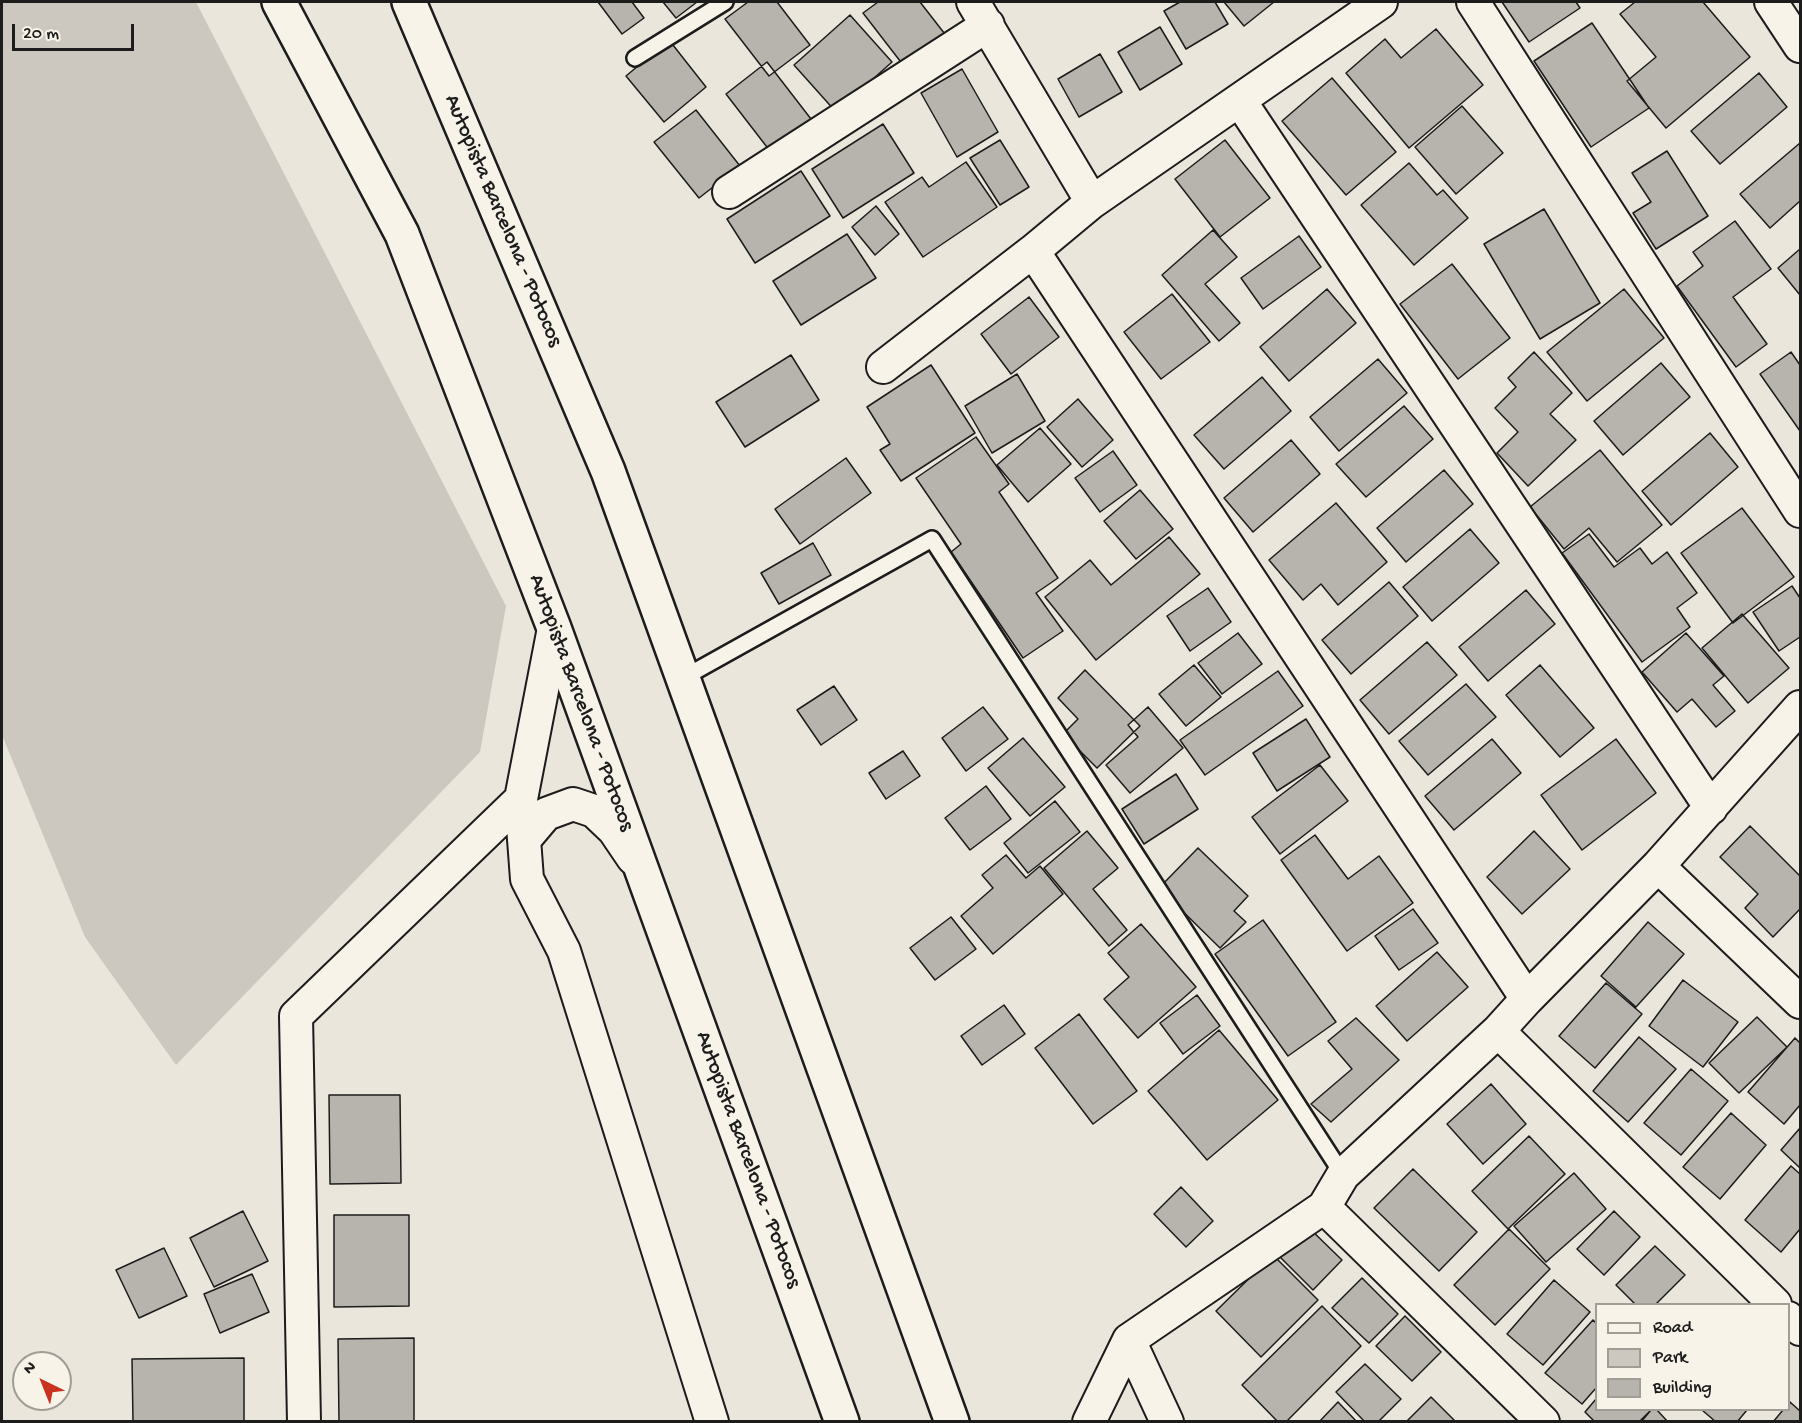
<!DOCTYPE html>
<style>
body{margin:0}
#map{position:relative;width:1802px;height:1423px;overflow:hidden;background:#eae6dc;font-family:"Gochi Hand",sans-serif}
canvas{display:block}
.frame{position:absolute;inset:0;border:3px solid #1c1c1c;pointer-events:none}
.legend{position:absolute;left:1595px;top:1303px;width:195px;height:108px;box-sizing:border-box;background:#f7f3e8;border:2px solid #9f9d96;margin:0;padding:8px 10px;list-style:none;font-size:18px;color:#1c1c1c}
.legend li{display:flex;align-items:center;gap:12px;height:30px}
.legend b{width:30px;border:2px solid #9f9d96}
.north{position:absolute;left:12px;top:1351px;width:60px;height:60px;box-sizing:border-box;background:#f7f3e8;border:2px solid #9f9d96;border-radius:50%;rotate:317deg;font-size:16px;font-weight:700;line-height:24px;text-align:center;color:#1c1c1c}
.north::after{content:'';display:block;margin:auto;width:21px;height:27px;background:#c8321e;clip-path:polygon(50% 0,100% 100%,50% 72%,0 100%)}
.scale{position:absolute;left:12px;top:24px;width:122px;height:27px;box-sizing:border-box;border:3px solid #1c1c1c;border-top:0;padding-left:8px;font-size:18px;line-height:21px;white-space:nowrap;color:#1c1c1c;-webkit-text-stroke:4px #f7f3e8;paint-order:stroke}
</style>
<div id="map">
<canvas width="1802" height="1423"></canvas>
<div class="frame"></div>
<ul class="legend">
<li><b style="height:8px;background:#f7f3e8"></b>Road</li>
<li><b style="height:16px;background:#ccc8c0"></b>Park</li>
<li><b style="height:16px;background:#b6b4ac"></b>Building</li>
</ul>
<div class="north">N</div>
<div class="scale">20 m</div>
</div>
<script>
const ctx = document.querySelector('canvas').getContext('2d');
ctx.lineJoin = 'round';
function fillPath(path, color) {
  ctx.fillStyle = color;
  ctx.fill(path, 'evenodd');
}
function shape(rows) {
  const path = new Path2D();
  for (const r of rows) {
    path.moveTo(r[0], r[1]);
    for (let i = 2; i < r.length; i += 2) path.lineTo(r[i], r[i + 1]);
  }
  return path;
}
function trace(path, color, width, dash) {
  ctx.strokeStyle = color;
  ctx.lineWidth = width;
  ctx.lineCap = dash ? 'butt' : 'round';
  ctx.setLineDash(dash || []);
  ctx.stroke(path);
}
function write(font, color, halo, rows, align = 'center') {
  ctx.font = font + ' "Gochi Hand",sans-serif';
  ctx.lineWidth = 6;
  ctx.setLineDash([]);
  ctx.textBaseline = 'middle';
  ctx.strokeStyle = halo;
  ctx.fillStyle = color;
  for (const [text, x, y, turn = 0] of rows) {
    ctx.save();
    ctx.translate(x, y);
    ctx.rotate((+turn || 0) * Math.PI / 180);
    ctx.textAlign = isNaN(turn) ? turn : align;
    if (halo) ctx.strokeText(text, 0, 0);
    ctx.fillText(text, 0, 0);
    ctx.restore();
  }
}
const green = shape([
 [2,2,196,2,506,606,480,752,176,1065,85,937,2,735]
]);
const building = shape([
 [598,2,632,2,644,18,622,34,598,2],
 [663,2,697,2,676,18,663,2],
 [748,2,777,2,810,45,769,76,725,19,748,2],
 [878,2,920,2,948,38,907,70,863,13,878,2],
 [1180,2,1215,2,1228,24,1186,49,1164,11,1180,2],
 [1224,2,1274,2,1244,26,1224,2],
 [1502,2,1576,2,1580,8,1529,42,1502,2],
 [1635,2,1703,2,1750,57,1666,128,1627,81,1656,57,1620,14,1635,2],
 [850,15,892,62,836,112,794,65,850,15],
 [1592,23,1649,108,1591,147,1534,61,1592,23],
 [1160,27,1182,64,1140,90,1118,52,1160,27],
 [1436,29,1483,85,1409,148,1346,73,1385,39,1401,58,1436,29],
 [669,40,706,87,664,122,626,76,669,40],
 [1100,54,1122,92,1079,117,1058,79,1100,54],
 [767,62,811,119,770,151,726,94,767,62],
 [962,69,998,132,957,157,921,93,962,69],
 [1759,73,1787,107,1720,164,1691,131,1759,73],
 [1332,78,1396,152,1346,195,1282,121,1332,78],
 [1462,106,1503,153,1456,194,1415,147,1462,106],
 [696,110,740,166,699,198,654,142,696,110],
 [883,124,914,173,843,218,812,169,883,124],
 [1000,140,1029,187,1000,205,970,158,1000,140],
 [1225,140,1270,198,1220,237,1175,179,1225,140],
 [1800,143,1800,201,1770,228,1740,194,1800,143],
 [1667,151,1708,216,1656,249,1633,213,1651,202,1632,173,1667,151],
 [966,162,997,207,923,257,885,202,922,177,929,187,966,162],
 [1409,163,1437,195,1443,190,1468,218,1414,265,1361,205,1409,163],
 [801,171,830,216,755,263,727,219,801,171],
 [876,206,899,234,875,255,852,227,876,206],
 [1544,209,1600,303,1540,339,1484,244,1544,209],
 [1735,221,1771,269,1733,297,1767,344,1736,367,1677,286,1703,266,1693,252,1735,221],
 [1213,230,1237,257,1205,284,1240,323,1219,341,1162,275,1213,230],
 [847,234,876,278,801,325,773,281,847,234],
 [1299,236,1321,267,1263,309,1241,278,1299,236],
 [1800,249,1800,295,1778,268,1800,249],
 [1452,264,1510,338,1458,379,1400,304,1452,264],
 [1327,289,1356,323,1289,381,1260,347,1327,289],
 [1624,289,1664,338,1587,401,1547,352,1624,289],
 [1172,294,1210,342,1161,379,1124,332,1172,294],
 [1029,297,1059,337,1011,374,981,334,1029,297],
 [1534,352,1572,393,1550,414,1576,440,1528,486,1497,453,1518,432,1495,408,1516,387,1508,378,1534,352],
 [1791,352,1800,365,1800,431,1760,374,1791,352],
 [791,355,819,400,745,447,716,402,791,355],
 [1378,359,1407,393,1339,451,1310,417,1378,359],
 [1661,363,1690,397,1623,455,1594,421,1661,363],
 [931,365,975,433,901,481,880,450,890,444,867,407,931,365],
 [1017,374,1045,421,992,453,965,406,1017,374],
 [1262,377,1291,411,1224,469,1194,435,1262,377],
 [1078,399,1113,440,1082,467,1047,427,1078,399],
 [1404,406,1433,439,1366,497,1336,464,1404,406],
 [1040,428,1071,464,1028,502,997,465,1040,428],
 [1710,433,1738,467,1671,525,1642,491,1710,433],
 [976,437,1009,484,999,492,1058,578,1036,593,1063,631,1023,658,951,552,961,544,916,478,976,437],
 [1291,440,1320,474,1253,532,1224,498,1291,440],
 [1600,450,1662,525,1617,562,1589,528,1564,549,1530,507,1600,450],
 [1113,451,1137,485,1100,512,1075,478,1113,451],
 [846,458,871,493,800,544,775,509,846,458],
 [1444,470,1473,504,1406,562,1377,528,1444,470],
 [1140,490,1173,529,1136,559,1104,521,1140,490],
 [1336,503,1387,562,1338,605,1321,584,1303,600,1269,560,1336,503],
 [1742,508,1794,577,1733,623,1681,553,1742,508],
 [1470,529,1499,563,1432,621,1403,587,1470,529],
 [1589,534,1614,567,1640,548,1652,564,1667,552,1697,593,1677,608,1690,627,1642,662,1562,553,1589,534],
 [1169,537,1200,574,1096,660,1045,597,1090,560,1111,585,1169,537],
 [813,543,831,575,779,604,761,573,813,543],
 [1389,582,1418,616,1351,674,1322,640,1389,582],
 [1792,586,1800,598,1800,637,1779,651,1753,612,1792,586],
 [1208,588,1231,622,1190,651,1167,616,1208,588],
 [1526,590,1555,624,1488,681,1459,647,1526,590],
 [1742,614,1789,668,1748,703,1702,648,1742,614],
 [1238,633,1262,664,1222,694,1198,663,1238,633],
 [1686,633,1724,676,1713,685,1735,711,1716,727,1692,699,1677,712,1642,672,1686,633],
 [1427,642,1457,675,1389,734,1360,700,1427,642],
 [1194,665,1221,697,1186,726,1159,694,1194,665],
 [1540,665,1594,728,1560,757,1506,695,1540,665],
 [1085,670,1140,726,1097,768,1063,734,1078,719,1058,698,1085,670],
 [1278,671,1303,706,1205,775,1180,740,1278,671],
 [1466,684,1496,717,1428,775,1399,741,1466,684],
 [834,686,857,720,821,745,797,710,834,686],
 [983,707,1008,739,966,771,942,738,983,707],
 [1148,707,1183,748,1130,793,1106,765,1138,737,1128,725,1148,707],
 [1306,719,1330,757,1277,791,1253,753,1306,719],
 [1023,738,1065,787,1030,816,988,768,1023,738],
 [1492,739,1521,773,1454,830,1425,796,1492,739],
 [1616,739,1656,793,1582,850,1541,795,1616,739],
 [903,751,920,776,886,799,869,773,903,751],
 [1320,765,1348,801,1280,854,1252,817,1320,765],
 [1176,774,1198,809,1144,844,1122,809,1176,774],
 [986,786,1011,819,970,850,945,818,986,786],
 [1055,801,1080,832,1028,873,1004,843,1055,801],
 [1750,826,1800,876,1800,909,1773,937,1745,908,1758,894,1720,857,1750,826],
 [1087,831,1118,868,1093,889,1127,930,1109,946,1044,868,1087,831],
 [1534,831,1570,869,1522,914,1487,877,1534,831],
 [1315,835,1348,879,1379,856,1413,903,1347,951,1281,860,1315,835],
 [1198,848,1248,896,1234,911,1246,922,1220,948,1159,888,1198,848],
 [1006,855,1026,878,1040,866,1063,894,993,954,961,916,993,888,982,875,1006,855],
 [1413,909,1438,943,1399,970,1375,936,1413,909],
 [951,917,976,949,935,980,910,948,951,917],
 [1263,920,1336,1022,1288,1056,1215,954,1263,920],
 [1648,922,1684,954,1636,1007,1601,976,1648,922],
 [1141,924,1196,987,1138,1038,1104,999,1129,977,1108,953,1141,924],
 [1437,952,1468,987,1407,1041,1376,1006,1437,952],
 [1683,980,1738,1022,1703,1067,1649,1026,1683,980],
 [1606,983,1642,1014,1595,1068,1559,1036,1606,983],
 [1197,995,1220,1026,1183,1054,1160,1023,1197,995],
 [1004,1005,1025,1034,982,1065,961,1036,1004,1005],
 [1079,1014,1137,1091,1093,1124,1035,1048,1079,1014],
 [1757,1017,1787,1047,1739,1093,1709,1063,1757,1017],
 [1356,1018,1399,1060,1331,1122,1311,1104,1352,1069,1328,1041,1356,1018],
 [1219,1030,1278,1100,1207,1160,1148,1091,1219,1030],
 [1639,1037,1676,1069,1628,1122,1593,1091,1639,1037],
 [1795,1038,1800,1043,1800,1105,1784,1124,1748,1092,1795,1038],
 [1691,1069,1728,1101,1681,1155,1644,1123,1691,1069],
 [1491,1084,1526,1124,1483,1164,1447,1124,1491,1084],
 [329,1095,400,1095,401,1183,330,1184,329,1095],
 [1731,1113,1766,1145,1720,1199,1683,1167,1731,1113],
 [1800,1128,1800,1168,1781,1150,1800,1128],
 [1529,1136,1565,1174,1508,1229,1472,1191,1529,1136],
 [1791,1166,1800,1174,1800,1229,1781,1252,1745,1220,1791,1166],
 [1413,1169,1477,1232,1439,1271,1374,1208,1413,1169],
 [1574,1173,1606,1209,1546,1262,1514,1226,1574,1173],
 [1181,1187,1213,1221,1186,1247,1154,1214,1181,1187],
 [243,1211,268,1261,214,1287,190,1238,243,1211],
 [1614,1211,1640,1237,1604,1275,1577,1249,1614,1211],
 [334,1215,409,1215,409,1306,334,1307,334,1215],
 [1306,1225,1342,1260,1313,1290,1277,1254,1306,1225],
 [1509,1229,1550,1269,1495,1325,1454,1285,1509,1229],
 [1655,1246,1685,1275,1656,1304,1635,1304,1616,1285,1655,1246],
 [164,1248,187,1296,139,1318,116,1270,164,1248],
 [1273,1255,1318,1300,1261,1357,1216,1311,1273,1255],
 [252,1274,269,1312,220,1333,204,1294,252,1274],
 [1362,1278,1398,1314,1369,1343,1332,1308,1362,1278],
 [1554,1280,1590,1312,1543,1365,1507,1334,1554,1280],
 [1322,1306,1361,1346,1286,1422,1278,1422,1242,1385,1322,1306],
 [1405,1316,1441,1352,1412,1381,1376,1346,1405,1316],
 [1593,1320,1596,1323,1596,1388,1582,1404,1545,1373,1593,1320],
 [414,1338,414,1422,339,1422,338,1339,414,1338],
 [244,1358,244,1422,133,1422,132,1359,244,1358],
 [1365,1364,1401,1399,1378,1422,1365,1422,1336,1392,1365,1364],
 [1431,1397,1456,1422,1406,1422,1431,1397],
 [1596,1399,1596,1410,1651,1410,1641,1422,1595,1422,1585,1412,1596,1399],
 [1338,1402,1357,1422,1319,1422,1338,1402],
 [1790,1402,1800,1411,1800,1422,1773,1422,1783,1410,1788,1410,1790,1402],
 [1651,1410,1657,1410,1668,1422,1639,1422,1651,1410],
 [1702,1410,1747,1410,1737,1422,1716,1422,1702,1410]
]);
const lane = shape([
 [635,58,725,2],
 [683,678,932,539,1343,1175]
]);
const street = shape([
 [973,2,1092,202,1033,251,1527,999,1498,1031,1775,1304],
 [1473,2,1800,511],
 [1771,2,1800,46],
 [1240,101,1711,808],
 [729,192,988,25],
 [1092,202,1381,2],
 [883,367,1033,251],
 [521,799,527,879,564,951,712,1422],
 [524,840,546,814,573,804,594,811,614,830,633,858],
 [1658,866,1800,1002],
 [1527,999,1658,866,1800,707],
 [1498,1031,1343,1175,1324,1207,1543,1422],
 [1788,1318,1800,1329],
 [1129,1340,1167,1422],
 [304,1422,296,1016,521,799,554,628],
 [1089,1422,1129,1340,1324,1207]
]);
const secondary = shape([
 [279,2,402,234,554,628,842,1422],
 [409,2,608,471,952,1422]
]);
const streetNames = [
 ["Autopista Barcelona - Potocos",502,221,67],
 ["Autopista Barcelona - Potocos",580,703,70],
 ["Autopista Barcelona - Potocos",747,1160,70]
];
fillPath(green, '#ccc8c0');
fillPath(building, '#b6b4ac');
trace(building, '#1c1c1c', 1.5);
trace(lane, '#1c1c1c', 20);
trace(street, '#1c1c1c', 36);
trace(secondary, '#1c1c1c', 38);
trace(lane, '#f7f3e8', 15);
trace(street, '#f7f3e8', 32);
trace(secondary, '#f7f3e8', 33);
write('22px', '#1c1c1c', '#f7f3e8', streetNames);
</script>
